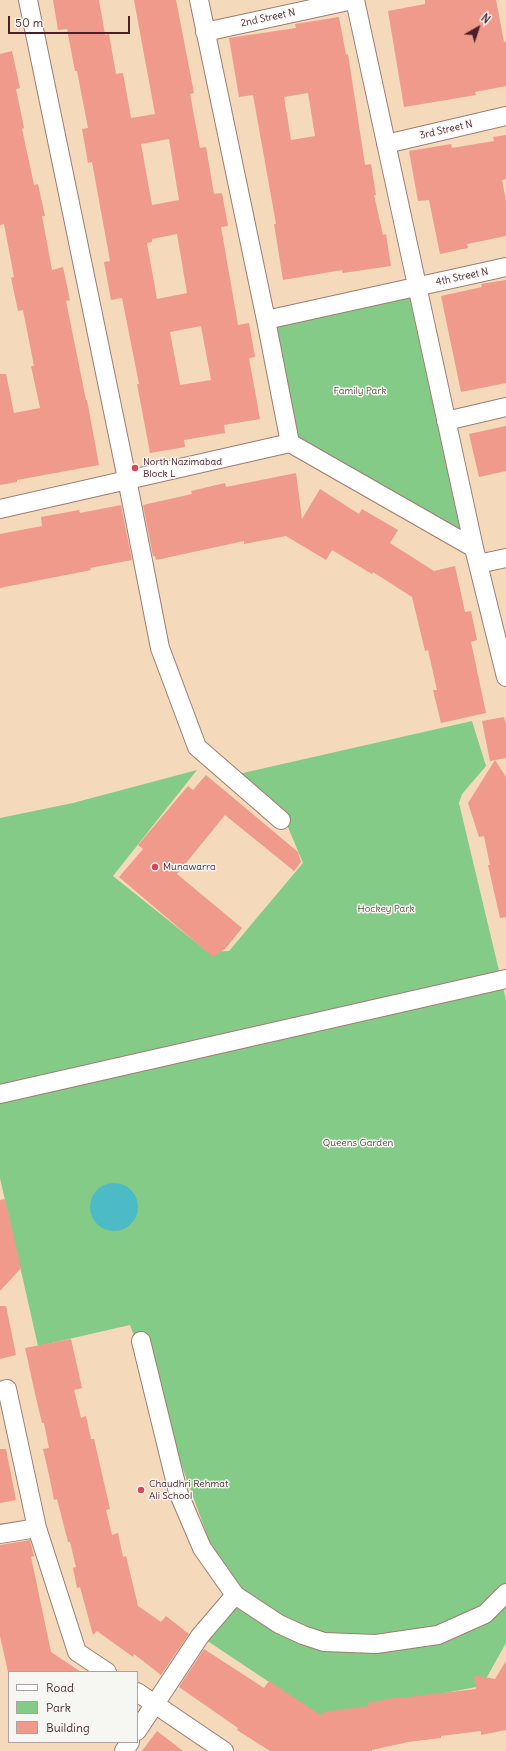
<!DOCTYPE html>
<style>
body{margin:0}
#map{position:relative;width:506px;height:1751px;overflow:hidden;background:#f4d9bb;font-family:Delius,sans-serif}
canvas{display:block}
.legend{position:absolute;left:8px;top:1671px;width:130px;height:72px;box-sizing:border-box;background:#f6f6f2;border:1px solid #b1a0a2;margin:0;padding:5px 7px;list-style:none;font-size:12px;color:#4a1f2b}
.legend li{display:flex;align-items:center;gap:8px;height:20px}
.legend b{width:20px;border:1px solid #b1a0a2}
.north{position:absolute;left:458px;top:8px;width:40px;height:40px;-webkit-text-stroke:3px #f6f6f2;paint-order:stroke;rotate:39deg;font-size:11px;font-weight:700;line-height:16px;text-align:center;color:#4a1f2b}
.north::after{content:'';display:block;margin:auto;width:14px;height:18px;background:#4a1f2b;clip-path:polygon(50% 0,100% 100%,50% 72%,0 100%)}
.scale{position:absolute;left:8px;top:16px;width:122px;height:18px;box-sizing:border-box;border:2px solid #4a1f2b;border-top:0;padding-left:5px;font-size:12px;line-height:14px;white-space:nowrap;color:#4a1f2b;-webkit-text-stroke:3px #f6f6f2;paint-order:stroke}
</style>
<div id="map">
<canvas width="506" height="1751"></canvas>
<ul class="legend">
<li><b style="height:5px;background:#fff"></b>Road</li>
<li><b style="height:11px;background:#84cb87"></b>Park</li>
<li><b style="height:11px;background:#ef9a8a"></b>Building</li>
</ul>
<div class="north">N</div>
<div class="scale">50 m</div>
</div>
<script>
const ctx = document.querySelector('canvas').getContext('2d');
ctx.lineJoin = 'round';
function fillPath(path, color) {
  ctx.fillStyle = color;
  ctx.fill(path, 'evenodd');
}
function shape(rows) {
  const path = new Path2D();
  for (const r of rows) {
    if (r.length === 3) {
      path.moveTo(r[0] + r[2], r[1]);
      path.arc(r[0], r[1], r[2], 0, 2 * Math.PI);
      continue;
    }
    path.moveTo(r[0], r[1]);
    for (let i = 2; i < r.length; i += 2) path.lineTo(r[i], r[i + 1]);
  }
  return path;
}
function trace(path, color, width, dash) {
  ctx.strokeStyle = color;
  ctx.lineWidth = width;
  ctx.lineCap = dash ? 'butt' : 'round';
  ctx.setLineDash(dash || []);
  ctx.stroke(path);
}
function write(font, color, halo, rows, align = 'center') {
  ctx.font = font + ' Delius,sans-serif';
  ctx.lineWidth = 3;
  ctx.setLineDash([]);
  ctx.textBaseline = 'middle';
  ctx.strokeStyle = halo;
  ctx.fillStyle = color;
  for (const [text, x, y, turn = 0] of rows) {
    ctx.save();
    ctx.translate(x, y);
    ctx.rotate((+turn || 0) * Math.PI / 180);
    ctx.textAlign = isNaN(turn) ? turn : align;
    if (halo) ctx.strokeText(text, 0, 0);
    ctx.fillText(text, 0, 0);
    ctx.restore();
  }
}
const green = shape([
 [417,287,474,548,290,443,266,320],
 [472,721,486,766,462,794,459,803,506,1000,506,1643,482,1686,320,1716,200,1636,231,1600,130,1325,38,1346,0,1178,0,818,73,803,197,770,113,876,208,952,229,951,303,863,285,820,234,775]
]);
const water = shape([
 [114,1207,24]
]);
const building = shape([
 [53,0,99,0,105,35,109,34,116,74,123,73,131,118,155,114,134,0,176,0,194,93,190,94,200,148,206,147,214,194,222,193,228,226,221,227,238,325,249,323,255,357,249,358,260,419,224,425,225,433,184,440,185,447,150,453,137,384,139,384,122,298,111,300,104,262,110,261,92,162,88,163,82,129,88,128,77,71,75,71,67,29,58,30],
 [169,139,179,200,152,205,141,144],
 [177,234,187,293,157,299,147,243,152,242,152,239],
 [201,326,211,380,180,385,170,332],
 [425,0,496,0,504,42,506,42,506,86,475,92,476,95,404,107,388,11,425,4],
 [339,17,346,55,348,54,365,165,371,164,376,195,374,195,383,235,386,234,391,266,343,273,342,270,283,280,274,224,276,224,253,95,239,97,229,38,296,28,295,24],
 [308,93,315,136,291,140,284,97],
 [12,51,20,88,16,89,24,128,22,129,34,185,38,184,45,216,42,216,52,270,63,267,70,300,66,301,86,400,87,400,99,465,17,480,17,482,0,485,0,374,6,374,14,413,40,408,31,366,34,366,23,310,18,311,11,278,14,277,4,224,0,225,0,54],
 [506,135,506,179,502,180,506,201,506,236,467,244,468,248,440,254,429,200,418,201,409,151,451,144,452,148,494,141,493,137],
 [506,280,506,383,461,392,441,296,482,287,481,284],
 [506,426,506,471,479,477,469,434],
 [296,473,302,519,320,489,359,514,362,509,398,530,390,543,434,571,455,566,465,612,471,611,477,640,471,642,486,713,441,723,433,690,437,690,428,650,425,651,412,597,373,572,372,574,332,550,326,560,286,536,244,544,244,541,156,560,155,556,153,556,143,505,192,494,191,491,225,483,226,487],
 [121,505,132,560,90,568,91,570,0,588,0,534,42,526,41,517,79,510,80,513],
 [504,717,506,724,506,758,495,760,506,777,506,917,500,918,488,865,490,865,484,836,479,837,468,803,495,760,490,761,482,721],
 [206,775,298,852,301,862,294,871,225,815,177,874,242,928,225,949,213,957,119,877,143,849,138,845,188,786,193,790],
 [5,1199,21,1268,0,1291,0,1200],
 [0,1306,6,1306,16,1355,0,1359],
 [71,1339,82,1388,74,1390,81,1418,86,1416,91,1439,94,1439,110,1509,106,1510,112,1535,118,1533,123,1557,126,1556,138,1606,161,1622,166,1616,189,1634,161,1675,134,1654,133,1657,97,1631,93,1635,80,1587,77,1588,73,1568,76,1567,70,1542,68,1542,57,1499,54,1500,49,1475,43,1449,49,1448,44,1423,42,1423,36,1398,25,1348],
 [0,1449,6,1449,16,1500,0,1503],
 [30,1540,34,1556,31,1557,51,1652,81,1672,8,1672,0,1636,0,1545],
 [204,1649,264,1688,269,1681,322,1716,323,1712,368,1706,367,1703,399,1697,399,1698,476,1689,474,1675,495,1679,506,1661,506,1730,481,1735,481,1731,441,1736,441,1738,408,1742,372,1750,372,1751,270,1751,237,1730,238,1728,179,1687],
 [157,1731,183,1751,142,1751]
]);
const minor = shape([
 [28,0,127,479,160,648,197,747,281,820],
 [199,0,266,320,290,443],
 [355,0,474,548,506,677],
 [205,32,353,0],
 [386,144,506,116],
 [266,320,506,267],
 [446,421,506,407],
 [0,509,290,443,474,548],
 [478,564,506,558],
 [0,1094,506,979],
 [0,1391,7,1389,37,1528,77,1652,107,1672],
 [0,1534,37,1528],
 [235,1595,279,1624,303,1635,324,1642,376,1644,438,1635,485,1614,506,1593],
 [137,1692,224,1751],
 [137,1731,200,1636,235,1595,202,1548,178,1492,141,1341],
 [124,1751,130,1742]
]);
const markers = [
 [135,468,4,"#d1495b"],
 [155,867,4,"#d1495b"],
 [141,1490,4,"#d1495b"]
];
const streetNames = [
 ["2nd Street N",268,18,-12],
 ["3rd Street N",446,130,-13],
 ["4th Street N",462,277,-12]
];
const parkNames = [
 ["Family Park",360,391],
 ["Hockey Park",386,909],
 ["Queens Garden",358,1143]
];
const poiNames = [
 ["North Nazimabad",143,462],
 ["Block L",143,474],
 ["Munawarra",163,867],
 ["Chaudhri Rehmat",149,1484],
 ["Ali School",149,1496]
];
fillPath(green, '#84cb87');
fillPath(water, '#4dbbc5');
fillPath(building, '#ef9a8a');
trace(minor, '#9f7c73', 20);
trace(minor, '#fff', 18);
for (const [x, y, r, color] of markers) {
  const dot = new Path2D();
  dot.arc(x, y, r, 0, 2 * Math.PI);
  ctx.fillStyle = color;
  ctx.fill(dot);
  trace(dot, '#f6f6f2', 1.5);
}
write('10px', '#4a1f2b', '#f6f6f2', streetNames);
write('10px', '#5b5347', '#f6f6f2', parkNames);
write('10px', '#4a1f2b', '#f6f6f2', poiNames, 'left');
</script>
